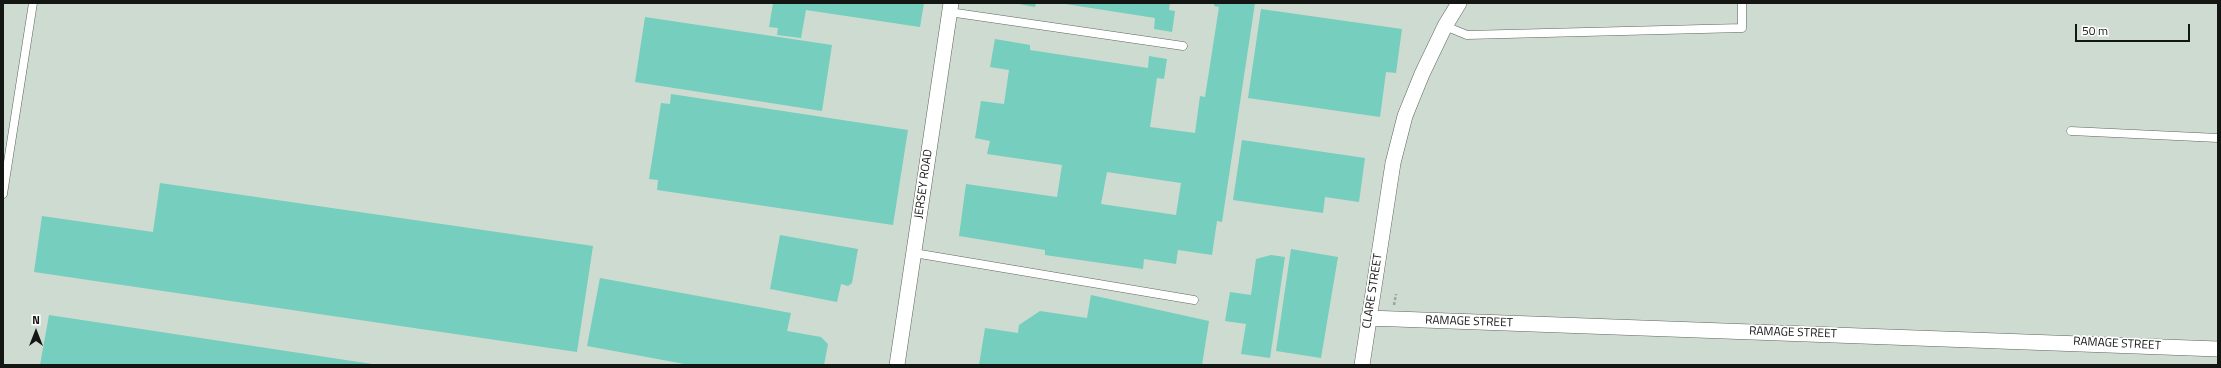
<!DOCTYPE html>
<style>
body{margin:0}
#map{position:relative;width:2221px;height:368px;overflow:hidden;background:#dee5df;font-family:"Titillium Web",sans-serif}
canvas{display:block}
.frame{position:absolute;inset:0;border:4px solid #141614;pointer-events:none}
.north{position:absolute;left:16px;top:312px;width:40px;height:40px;-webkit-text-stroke:3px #fff;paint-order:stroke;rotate:0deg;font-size:11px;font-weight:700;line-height:16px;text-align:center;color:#141614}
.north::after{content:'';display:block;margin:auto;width:14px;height:18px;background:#141614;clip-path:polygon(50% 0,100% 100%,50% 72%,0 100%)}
.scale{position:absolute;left:2075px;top:24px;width:115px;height:18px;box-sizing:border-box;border:2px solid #141614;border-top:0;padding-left:5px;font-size:12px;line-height:14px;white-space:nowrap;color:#141614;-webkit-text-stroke:3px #fff;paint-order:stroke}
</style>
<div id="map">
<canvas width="2221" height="368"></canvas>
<div class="frame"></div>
<div class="north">N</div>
<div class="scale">50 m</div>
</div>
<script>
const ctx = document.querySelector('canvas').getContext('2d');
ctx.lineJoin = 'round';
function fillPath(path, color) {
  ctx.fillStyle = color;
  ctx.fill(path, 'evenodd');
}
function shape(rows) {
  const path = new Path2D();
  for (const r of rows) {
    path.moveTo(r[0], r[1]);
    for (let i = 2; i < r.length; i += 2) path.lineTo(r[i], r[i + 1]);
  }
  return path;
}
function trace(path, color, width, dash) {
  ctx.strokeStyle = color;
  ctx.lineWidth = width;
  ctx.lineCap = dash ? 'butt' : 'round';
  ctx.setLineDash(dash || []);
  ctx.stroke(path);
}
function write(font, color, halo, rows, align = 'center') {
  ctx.font = font + ' "Titillium Web",sans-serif';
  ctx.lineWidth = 3.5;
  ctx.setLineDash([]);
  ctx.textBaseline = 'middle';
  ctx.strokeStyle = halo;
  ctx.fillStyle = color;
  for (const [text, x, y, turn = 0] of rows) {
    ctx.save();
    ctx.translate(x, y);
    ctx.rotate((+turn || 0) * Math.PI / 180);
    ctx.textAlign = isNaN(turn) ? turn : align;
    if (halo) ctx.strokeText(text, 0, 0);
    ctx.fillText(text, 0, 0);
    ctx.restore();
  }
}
const built = shape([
 [3,3,2218,3,2218,365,3,365]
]);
const building = shape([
 [773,3,924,3,920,27,806,10,801,38,777,35,778,28,769,27],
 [1013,3,1036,3,1035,7],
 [1059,3,1170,3,1169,10,1175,11,1172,32,1154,29,1155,18],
 [1214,3,1255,3,1222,222,1217,221,1212,255,1178,250,1176,264,1144,259,1143,269,1045,255,1045,250,959,236,966,184,1057,197,1062,165,987,154,990,141,975,138,981,101,1004,104,1009,70,990,67,995,39,1030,45,1030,50,1148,68,1149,56,1167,59,1164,79,1157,78,1150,127,1195,133,1200,96,1205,97,1219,7,1214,6],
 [1107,172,1181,183,1176,215,1101,204],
 [1261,9,1402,29,1396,73,1386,72,1380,117,1248,98],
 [645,17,832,45,822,111,635,82],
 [671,94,908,130,893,225,657,190,658,180,649,179,661,103,670,104],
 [1242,140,1365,158,1359,202,1325,197,1323,213,1233,200],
 [160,183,593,246,577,352,34,272,42,216,153,232],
 [780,235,858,249,852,283,848,286,841,284,837,302,770,289],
 [1291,249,1338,257,1321,358,1276,351],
 [1271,255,1285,257,1270,358,1241,354,1246,324,1225,321,1230,292,1251,295,1256,259],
 [600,278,791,313,787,331,821,337,828,344,824,365,690,365,587,346],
 [1091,295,1209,321,1202,365,979,365,985,328,1018,333,1019,325,1040,311,1087,318],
 [49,315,372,364,372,365,40,365]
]);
const path = shape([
 [1394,305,1396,294]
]);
const service = shape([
 [949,12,1183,46],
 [1445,26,1467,35,1742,28,1742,3],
 [2071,131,2218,138],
 [3,194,33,3],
 [914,253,1194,300]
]);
const minor = shape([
 [1368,318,2218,349],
 [897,365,951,3],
 [1362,365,1393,163,1405,116,1422,74,1445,26,1459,3]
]);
const streetNames = [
 ["JERSEY ROAD",924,184,-82],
 ["CLARE STREET",1373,291,-81],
 ["RAMAGE STREET",1469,322,2],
 ["RAMAGE STREET",1793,333,2],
 ["RAMAGE STREET",2117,344,3]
];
fillPath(built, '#cedbd0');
fillPath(building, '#75cebe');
trace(service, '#606661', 9);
trace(minor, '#606661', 16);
trace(path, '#a0a5a1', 2.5, [3, 2]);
trace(service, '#fff', 8);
trace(minor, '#fff', 15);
write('12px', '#141614', '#fff', streetNames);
</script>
